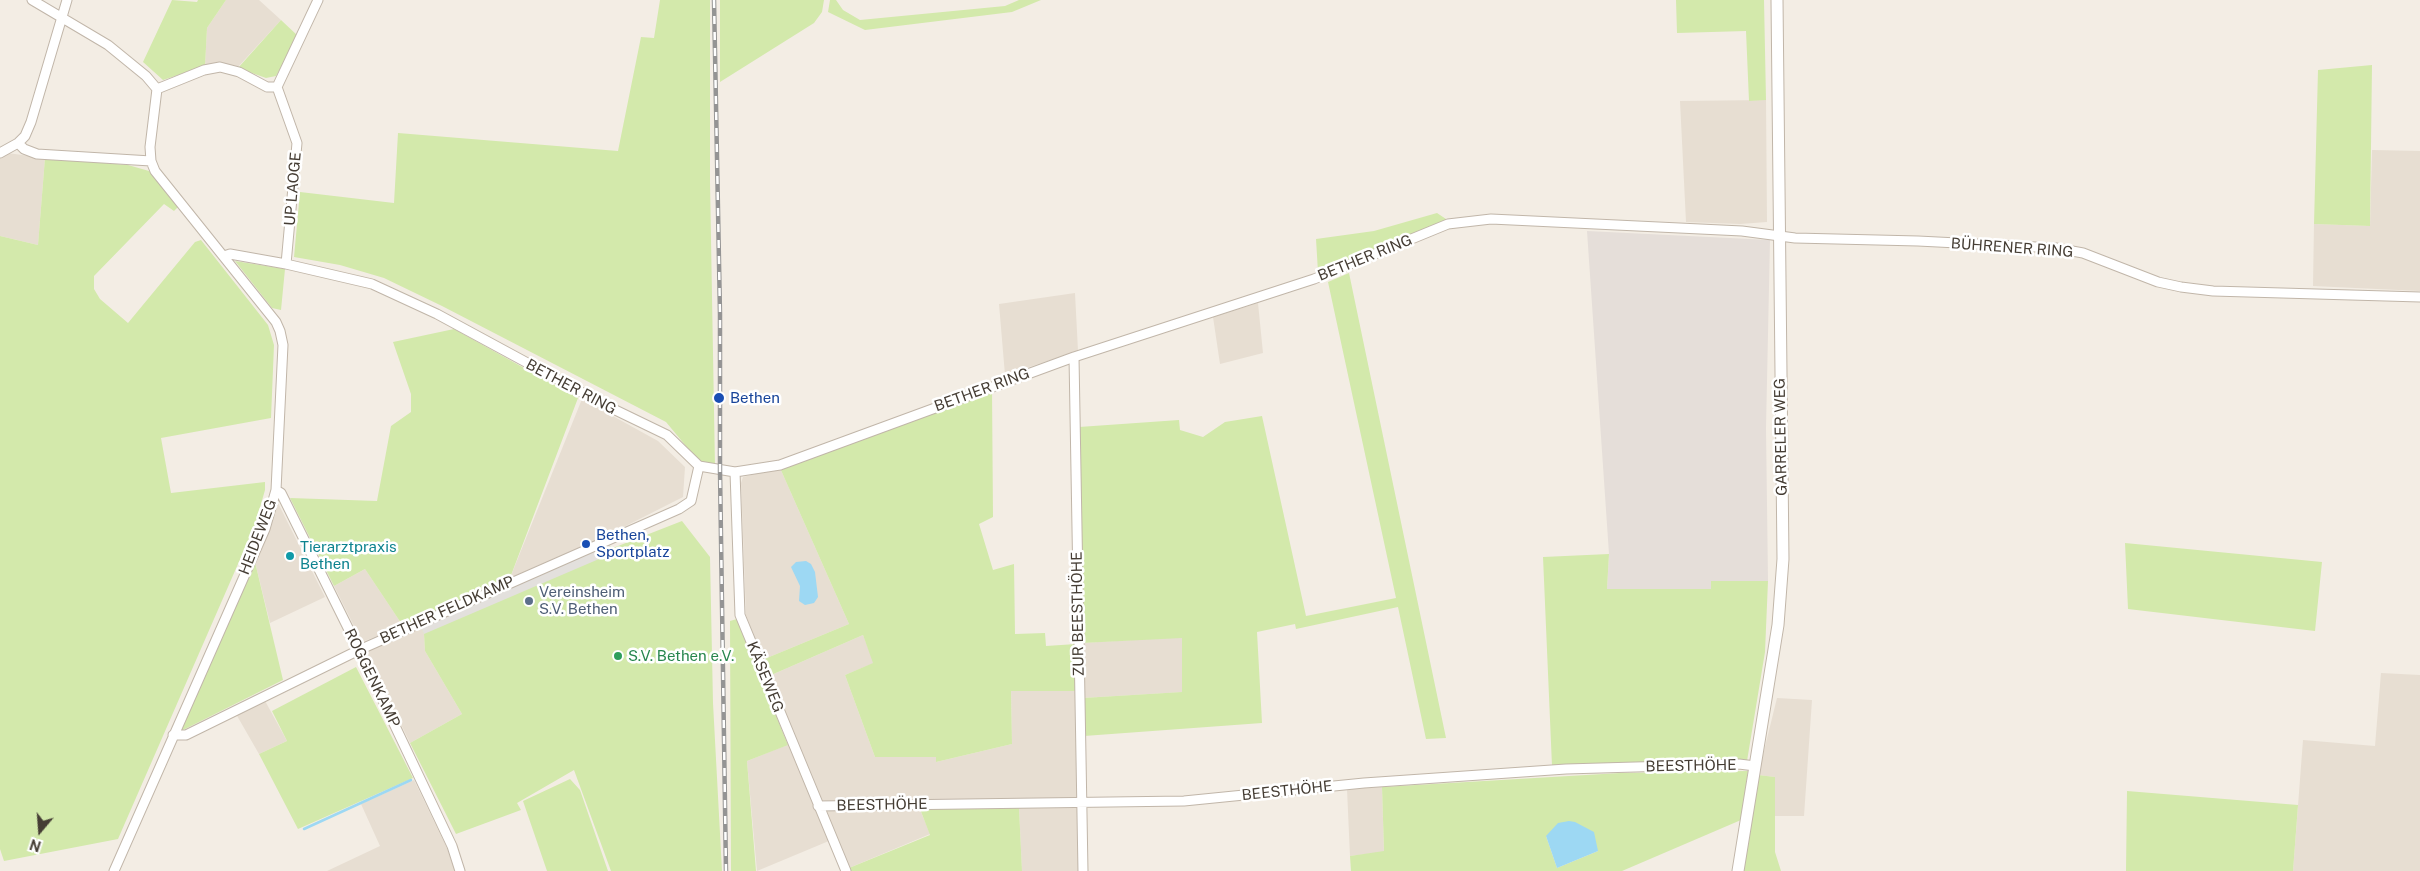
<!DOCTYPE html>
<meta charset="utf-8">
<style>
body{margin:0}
#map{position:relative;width:2420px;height:871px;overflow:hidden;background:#f3ede4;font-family:"Public Sans",sans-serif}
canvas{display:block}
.north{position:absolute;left:15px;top:806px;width:50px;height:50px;-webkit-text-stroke:4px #fff;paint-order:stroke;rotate:198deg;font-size:14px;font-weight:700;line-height:20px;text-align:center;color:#453d34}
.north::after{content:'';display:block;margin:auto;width:18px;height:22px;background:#453d34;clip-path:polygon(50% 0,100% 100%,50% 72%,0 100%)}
</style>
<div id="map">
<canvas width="2420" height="871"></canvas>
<div class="north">N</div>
</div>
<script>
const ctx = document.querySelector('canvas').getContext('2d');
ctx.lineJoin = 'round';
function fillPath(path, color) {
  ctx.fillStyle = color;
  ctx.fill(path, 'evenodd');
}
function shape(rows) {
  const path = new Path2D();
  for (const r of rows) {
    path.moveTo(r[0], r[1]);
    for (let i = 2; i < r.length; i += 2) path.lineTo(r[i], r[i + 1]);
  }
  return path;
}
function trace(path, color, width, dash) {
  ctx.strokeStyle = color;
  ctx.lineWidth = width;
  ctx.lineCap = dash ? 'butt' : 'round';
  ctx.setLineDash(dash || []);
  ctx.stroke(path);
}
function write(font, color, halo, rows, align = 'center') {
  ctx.font = font + ' "Public Sans",sans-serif';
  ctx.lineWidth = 5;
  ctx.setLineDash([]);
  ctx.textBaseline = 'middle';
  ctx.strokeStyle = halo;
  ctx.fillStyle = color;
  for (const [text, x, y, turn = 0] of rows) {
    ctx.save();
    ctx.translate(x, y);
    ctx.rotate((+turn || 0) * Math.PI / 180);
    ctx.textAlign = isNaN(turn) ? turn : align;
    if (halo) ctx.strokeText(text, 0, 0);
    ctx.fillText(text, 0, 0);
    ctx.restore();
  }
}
const residential = shape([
 [226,0,259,0,281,20,237,68,205,66,207,28],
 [1766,100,1767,222,1740,224,1686,222,1680,101],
 [2372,150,2420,151,2420,291,2313,286,2314,224,2370,226],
 [7,153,45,158,38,245,0,236,0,156],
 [1075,293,1078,351,1005,375,999,304],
 [1258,303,1263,353,1220,364,1213,317],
 [582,399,658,441,685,467,683,497,606,536,510,578],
 [780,468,849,624,762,660,746,615,741,483,743,477],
 [278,503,325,597,270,623,255,562],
 [365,569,403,626,362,642,334,586],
 [421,628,424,634,425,651,462,714,410,743,366,652],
 [863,635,874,663,845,675,875,757,936,757,936,762,1012,744,1011,691,1076,691,1078,798,916,800,930,834,849,868,836,838,757,871,747,761,797,741,769,676],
 [1182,637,1183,692,1083,698,1082,643],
 [2381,673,2420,675,2420,871,2293,871,2303,740,2375,746],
 [1777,698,1812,700,1804,816,1775,816,1775,777,1758,775],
 [264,699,287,741,259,754,236,714],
 [414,780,447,848,455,871,327,871,380,846,361,804],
 [1382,787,1384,852,1350,856,1347,789],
 [1019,808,1079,808,1080,871,1022,871]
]);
const industrial = shape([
 [1587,231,1770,240,1766,428,1768,581,1712,581,1711,589,1607,589,1609,554]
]);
const green = shape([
 [172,0,197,2,198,0,226,0,207,28,205,66,163,80,143,62],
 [660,0,710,0,710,182,715,467,700,463,666,422,442,306,384,278,340,265,294,257,300,192,394,203,398,133,618,151,641,37,654,38],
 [720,0,824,0,822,12,814,23,720,82],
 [830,0,836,0,843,10,860,20,1005,6,1019,0,1041,0,1012,12,865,30,828,12],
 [1676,0,1764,0,1766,100,1749,101,1746,31,1677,33],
 [281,20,298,36,276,76,266,78,238,68],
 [2372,65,2370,226,2314,224,2318,70],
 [45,158,128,165,149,171,178,207,174,211,164,204,94,276,94,289,100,299,128,323,195,242,201,240,268,325,274,345,271,418,161,438,171,493,265,482,265,490,255,525,118,839,4,861,0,849,0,236,38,245],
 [1437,213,1449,221,1400,238,1318,272,1316,239,1374,231],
 [235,261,285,269,281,310,272,308],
 [1349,273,1446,738,1426,739,1398,607,1296,629,1295,624,1257,632,1262,723,1084,736,1083,698,1182,692,1182,638,1082,643,1079,427,1179,420,1180,430,1203,437,1225,422,1262,416,1306,616,1396,598,1328,282],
 [454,329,578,398,510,578,403,626,365,569,334,586,290,498,377,501,391,426,411,412,411,394,393,342],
 [992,390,993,517,979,524,993,570,1014,564,1015,634,1045,633,1046,646,1076,644,1076,691,1011,691,1012,744,936,762,936,757,875,757,845,675,873,663,863,635,769,676,762,660,849,624,780,468],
 [682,521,710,557,713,703,722,871,611,871,574,770,517,803,521,810,456,834,410,743,462,714,425,651,424,634,421,628,609,545,613,548],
 [2125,543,2322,562,2315,631,2128,609],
 [1609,554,1607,589,1711,589,1711,581,1768,581,1765,652,1747,761,1552,766,1543,557],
 [255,562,283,680,181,731],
 [737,619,788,745,747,761,756,871,731,871,730,621],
 [356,667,413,778,298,829,259,754,287,741,272,711],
 [1748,771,1741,820,1622,871,1351,871,1350,856,1384,851,1382,787,1620,773],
 [1546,836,1598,851,1557,868],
 [1758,775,1775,777,1775,852,1781,871,1743,871],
 [570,779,580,790,608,871,547,871,523,801],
 [2127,791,2298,805,2293,871,2126,871],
 [1019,808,1022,871,850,871,849,868,930,835,920,809]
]);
const parking = shape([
 [609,545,613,553,424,634,421,628]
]);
const water = shape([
 [806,561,811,564,815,572,818,597,814,603,805,605,799,601,800,586,791,567,796,562],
 [1569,821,1575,822,1594,832,1598,851,1557,868,1546,836,1558,823]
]);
const stream = shape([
 [304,829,411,780]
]);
const minor = shape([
 [32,0,108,45,146,76,157,89,150,147,151,161,155,171,276,322,280,331,283,345,276,490,265,529,114,871],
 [277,87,297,143,286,264],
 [157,89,204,70,220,67,239,72,267,87,277,87,318,0],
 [18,143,24,149,37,154,151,161],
 [0,153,18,143,25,136,31,122,67,0],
 [224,256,230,254,286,264,372,284,437,314,605,405,667,435,699,466,735,472,780,465,1074,357,1314,279,1448,224,1491,219,1742,231,1795,238,1918,241,2056,248,2083,253,2158,282,2181,287,2213,291,2420,297],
 [1074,357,1083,871],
 [735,472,740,615,846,871],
 [276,490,281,493,359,650,452,846,460,871],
 [173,735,186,735,359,650,679,509,691,501,699,466],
 [818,806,1184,801,1364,783,1566,769,1739,764,1755,766]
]);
const tertiary = shape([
 [1738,871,1778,625,1783,559,1777,0]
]);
const rail = shape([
 [714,0,720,314,720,471,726,871]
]);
const markers = [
 [719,398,6,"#1a4fb4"],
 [586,544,5,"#1a4fb4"],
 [290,556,5,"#0f9aa8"],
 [529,601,5,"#5c6f8a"],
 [618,656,5,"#2e9e5b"]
];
const streetNames = [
 ["UP LAOGE",293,189,-85],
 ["BÜHRENER RING",2012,248,4],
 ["BETHER RING",1365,258,-22],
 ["BETHER RING",571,387,28],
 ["BETHER RING",982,390,-20],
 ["GARRELER WEG",1781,437,-91],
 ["HEIDEWEG",258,537,-69],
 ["BETHER FELDKAMP",447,610,-24],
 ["ZUR BEESTHÖHE",1078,614,-91],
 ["KÄSEWEG",765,677,68],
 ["ROGGENKAMP",372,678,64],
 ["BEESTHÖHE",1691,766,-1],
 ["BEESTHÖHE",1287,791,-6],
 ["BEESTHÖHE",882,805,-1]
];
const transitNames = [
 ["Bethen",730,398],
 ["Bethen,",596,535],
 ["Sportplatz",596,552]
];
const cultureNames = [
 ["Tierarztpraxis",300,547],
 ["Bethen",300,564]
];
const serviceNames = [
 ["Vereinsheim",539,592],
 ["S.V. Bethen",539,609]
];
const leisureNames = [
 ["S.V. Bethen e.V.",628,656]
];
fillPath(residential, '#e7ded2');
fillPath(industrial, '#e5ded9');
fillPath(green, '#d3e9ab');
fillPath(parking, '#e3e0dd');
fillPath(water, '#9dd8f3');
trace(stream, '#9dd8f3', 2.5);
trace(minor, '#c1b6a9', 11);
trace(tertiary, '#c1b6a9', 13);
trace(minor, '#fff', 9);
trace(tertiary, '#fff', 11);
trace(rail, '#949494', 4.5);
trace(rail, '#fff', 2.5, [8]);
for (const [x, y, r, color] of markers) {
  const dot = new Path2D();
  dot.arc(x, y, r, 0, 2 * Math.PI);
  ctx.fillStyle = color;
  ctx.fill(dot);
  trace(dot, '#fff', 2);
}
write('15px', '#453d34', '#fff', streetNames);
write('15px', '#164399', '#fff', transitNames, 'left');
write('15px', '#0d838f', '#fff', cultureNames, 'left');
write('15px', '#4e5e75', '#fff', serviceNames, 'left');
write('15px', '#27864d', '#fff', leisureNames, 'left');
</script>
